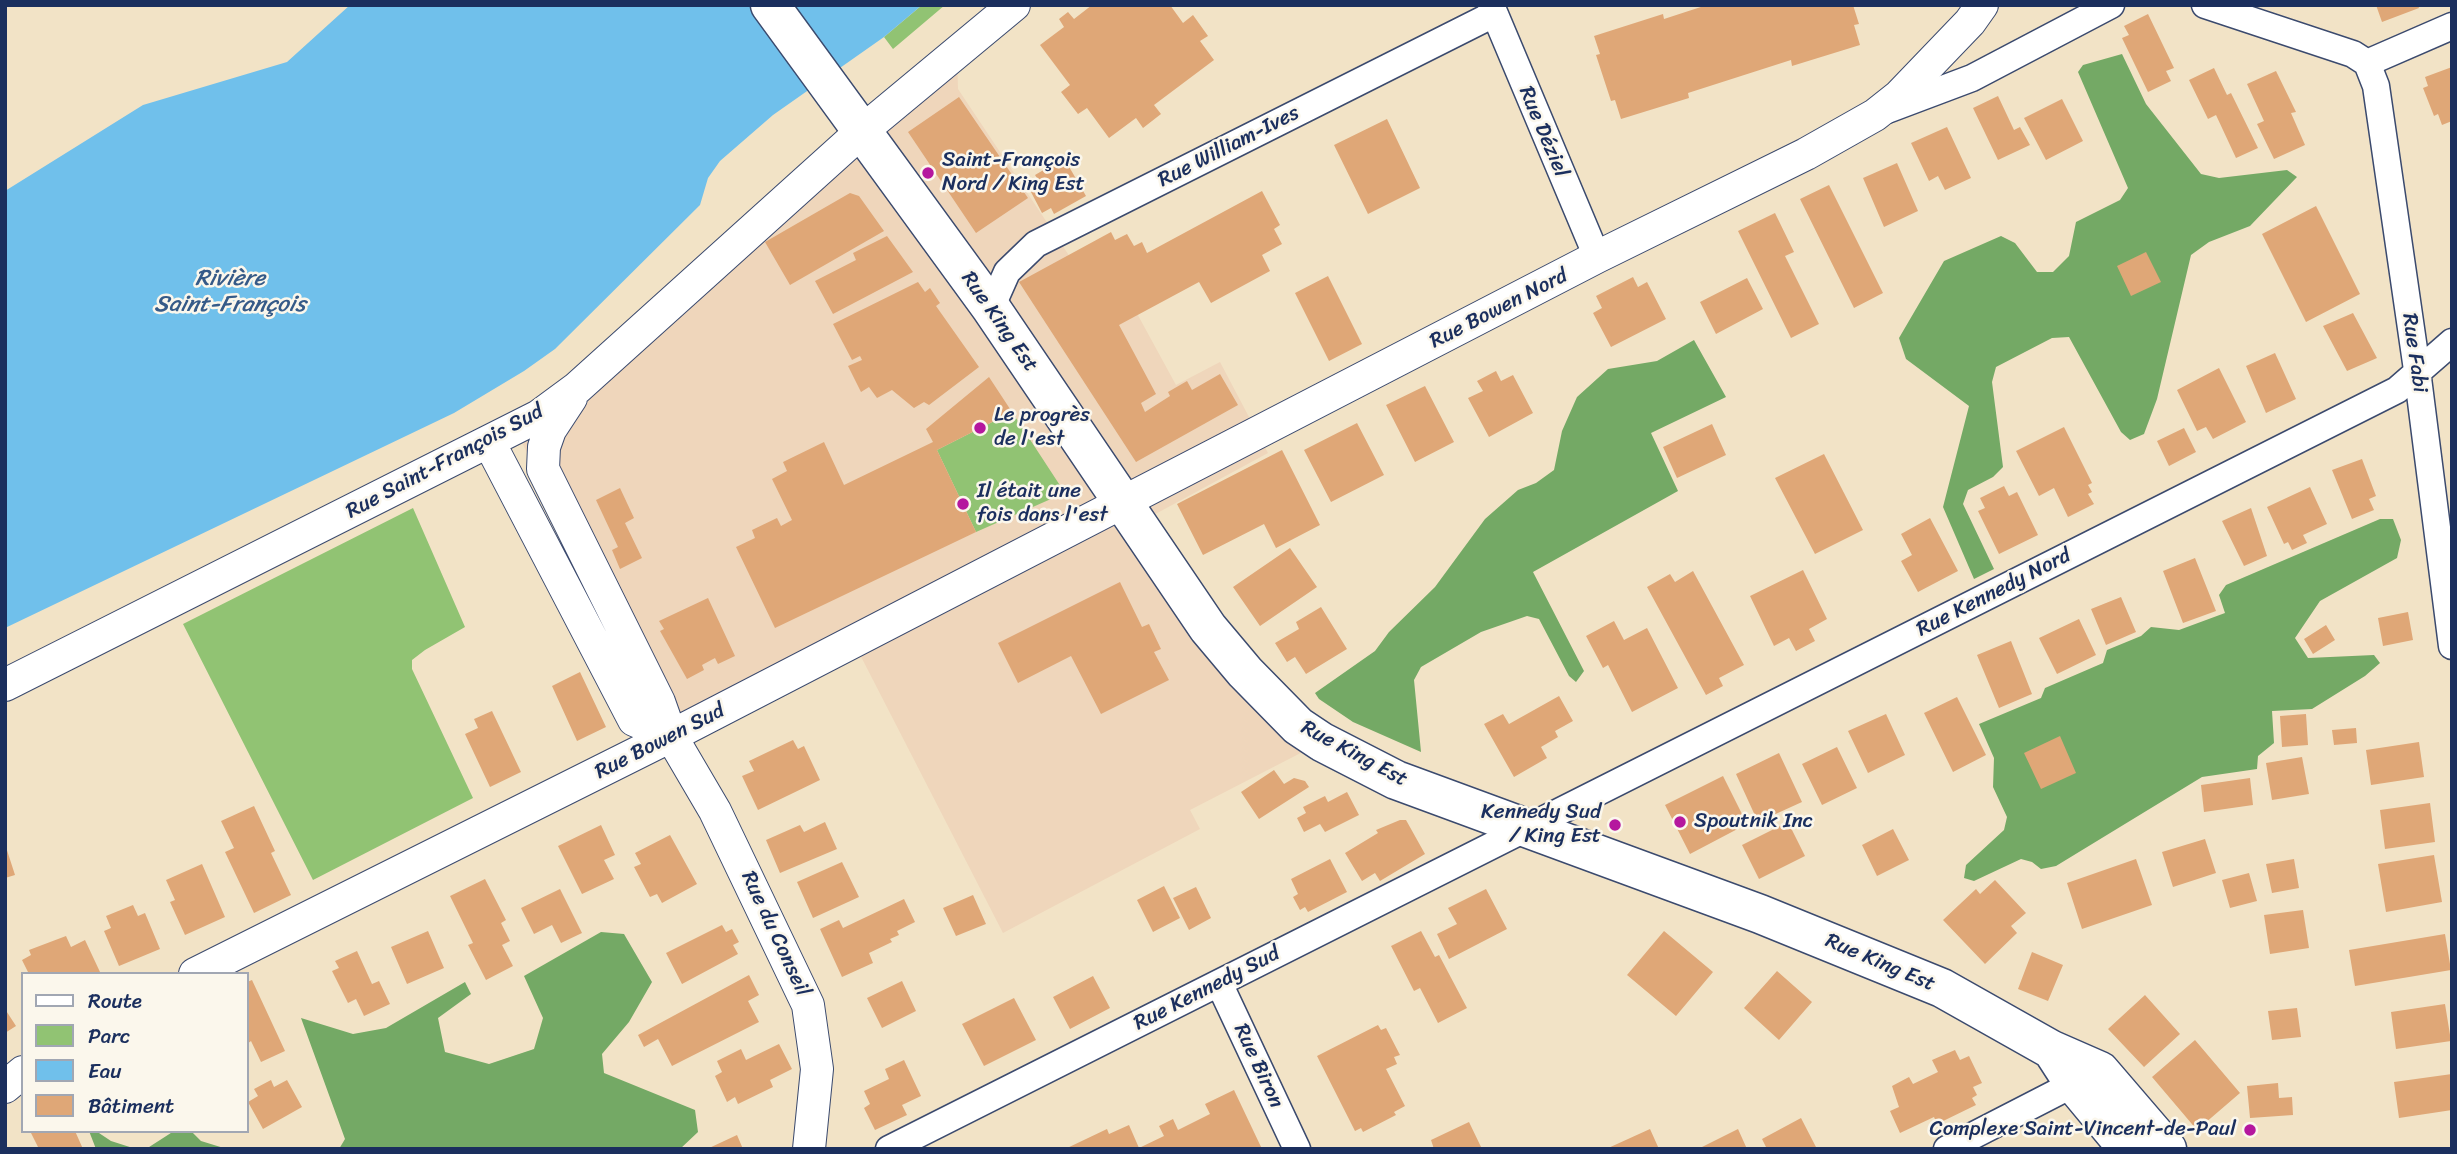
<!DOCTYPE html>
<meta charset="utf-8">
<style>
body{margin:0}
#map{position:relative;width:2457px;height:1154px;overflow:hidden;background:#f2e3c6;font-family:Sriracha,sans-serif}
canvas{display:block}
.frame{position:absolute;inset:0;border:7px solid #1b2f5e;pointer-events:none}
.legend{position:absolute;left:21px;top:972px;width:228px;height:161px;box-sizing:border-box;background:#fbf7ec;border:2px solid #a1a7b3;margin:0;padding:9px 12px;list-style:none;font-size:21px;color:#1b2f5e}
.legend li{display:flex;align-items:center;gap:14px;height:35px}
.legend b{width:35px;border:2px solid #a1a7b3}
</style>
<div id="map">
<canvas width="2457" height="1154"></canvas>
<div class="frame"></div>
<ul class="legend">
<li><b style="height:9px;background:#fff"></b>Route</li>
<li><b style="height:19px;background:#91c373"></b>Parc</li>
<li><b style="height:19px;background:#70c0eb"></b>Eau</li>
<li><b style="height:19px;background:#dfa777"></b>Bâtiment</li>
</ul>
</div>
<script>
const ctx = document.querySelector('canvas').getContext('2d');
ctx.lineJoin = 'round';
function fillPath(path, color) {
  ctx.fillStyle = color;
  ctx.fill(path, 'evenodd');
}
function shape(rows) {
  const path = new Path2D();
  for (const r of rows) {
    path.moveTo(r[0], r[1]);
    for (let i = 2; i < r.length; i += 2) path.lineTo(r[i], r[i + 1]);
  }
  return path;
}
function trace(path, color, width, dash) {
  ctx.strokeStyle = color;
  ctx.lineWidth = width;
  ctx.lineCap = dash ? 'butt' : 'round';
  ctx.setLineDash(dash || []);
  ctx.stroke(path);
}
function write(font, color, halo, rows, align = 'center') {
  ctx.font = font + ' Sriracha,sans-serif';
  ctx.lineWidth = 5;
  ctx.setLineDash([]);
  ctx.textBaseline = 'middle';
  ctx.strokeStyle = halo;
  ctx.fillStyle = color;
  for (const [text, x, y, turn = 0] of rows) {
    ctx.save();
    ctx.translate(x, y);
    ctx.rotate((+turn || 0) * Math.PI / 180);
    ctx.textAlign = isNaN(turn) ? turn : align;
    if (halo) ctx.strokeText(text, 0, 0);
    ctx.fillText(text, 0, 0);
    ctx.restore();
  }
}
const built = shape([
 [957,53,958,89,1070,257,1098,242,1176,385,1220,362,1268,453,1137,524,1322,742,1190,810,1200,829,1003,933,854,643,671,736,515,429]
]);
const green = shape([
 [922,5,945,5,893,49,884,37],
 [1012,412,1063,490,1060,495,976,532,937,450],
 [413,508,465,627,425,650,412,660,412,669,473,798,313,880,183,624]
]);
const forest = shape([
 [2122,54,2146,104,2201,174,2219,178,2287,170,2297,177,2250,226,2209,242,2191,255,2157,399,2144,434,2130,440,2121,432,2069,337,2052,338,1996,367,1992,382,2003,467,1993,477,1968,490,1963,504,1994,569,1974,579,1943,507,1969,406,1906,359,1899,338,1944,261,2001,236,2015,243,2037,272,2053,272,2069,256,2076,222,2120,200,2128,188,2078,72,2083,65],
 [1694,340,1726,397,1651,433,1678,491,1533,572,1584,671,1576,682,1569,676,1539,619,1527,616,1481,632,1421,667,1414,680,1421,752,1353,722,1319,699,1315,693,1375,651,1389,632,1435,587,1485,519,1518,490,1536,483,1554,470,1562,431,1577,397,1608,369,1657,361],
 [2380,519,2393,519,2401,540,2397,558,2320,601,2295,638,2308,658,2374,655,2380,663,2365,676,2312,709,2272,711,2274,743,2258,756,2257,769,2202,777,2056,866,2041,869,2032,862,2021,859,1974,881,1964,878,1966,865,2004,830,2007,817,1993,787,1994,758,1979,724,2041,698,2045,688,2103,663,2107,650,2141,636,2151,627,2179,630,2225,613,2219,595,2226,585],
 [601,932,624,934,652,982,629,1022,602,1054,604,1073,695,1110,698,1132,680,1149,339,1149,345,1139,301,1018,353,1034,386,1028,465,982,471,994,438,1018,445,1052,489,1064,534,1049,543,1018,524,976],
 [89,1131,96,1131,111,1141,136,1149,96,1149],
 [174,1131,191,1131,201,1141,227,1149,146,1149]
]);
const water = shape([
 [350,5,922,5,884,37,773,115,720,161,708,178,700,205,555,349,524,371,454,413,5,628,5,191,143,105,287,62]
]);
const building = shape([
 [1092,5,1170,5,1183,23,1193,15,1208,36,1200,41,1214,60,1154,105,1161,114,1143,128,1136,118,1109,138,1087,108,1078,114,1061,92,1070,85,1040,45,1064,27,1059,19,1068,12,1074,19],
 [1707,5,1853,5,1859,24,1854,25,1860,45,1792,66,1791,60,1688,93,1689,98,1621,119,1615,100,1611,101,1596,55,1600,54,1594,36,1663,14,1664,19],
 [2376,5,2418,5,2419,8,2382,22],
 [2148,14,2174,68,2166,71,2171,81,2148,92,2122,38,2129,35,2124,26],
 [2452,67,2452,121,2442,125,2438,114,2434,116,2423,88,2428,86,2425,77],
 [2214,68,2227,95,2231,93,2258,148,2236,158,2216,115,2208,119,2189,80],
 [2276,71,2296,112,2291,113,2305,145,2274,159,2257,124,2264,121,2247,84],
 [1998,96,2014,130,2020,127,2030,145,1998,160,1973,108],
 [959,97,1028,198,976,233,908,132],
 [2062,99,2083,141,2046,160,2024,118],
 [1387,119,1420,188,1368,214,1334,145],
 [1947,127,1971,178,1945,190,1938,176,1929,181,1911,143],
 [1064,158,1086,196,1054,214,1051,208,1042,213,1031,192,1042,186,1035,175],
 [1897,163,1918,211,1884,227,1863,178],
 [1829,185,1883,293,1854,308,1800,199],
 [1262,191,1280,225,1274,229,1282,244,1262,255,1270,271,1211,303,1199,282,1119,325,1156,394,1141,403,1145,412,1170,396,1168,392,1187,381,1192,390,1220,374,1238,405,1136,462,1019,282,1111,232,1115,240,1127,234,1134,246,1142,242,1147,253],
 [850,193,859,196,884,231,790,285,765,242],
 [2316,206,2360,294,2306,322,2262,234],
 [1775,213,1794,252,1785,256,1819,324,1791,338,1738,231],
 [887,236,913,272,833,314,815,281,856,260,853,253],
 [2146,252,2161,282,2131,296,2117,266],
 [1328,276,1362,344,1329,361,1295,293],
 [1633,277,1638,287,1647,282,1666,319,1611,347,1593,313,1602,308,1596,296],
 [1747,278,1763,309,1716,334,1700,302],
 [918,282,925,292,930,288,940,303,936,306,979,367,929,405,924,402,914,408,892,390,877,398,869,387,861,392,848,366,862,360,860,356,852,360,833,324],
 [2353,313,2377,358,2347,371,2323,326],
 [2275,353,2296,399,2266,413,2246,366],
 [2219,368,2246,422,2213,439,2206,427,2197,431,2177,390],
 [1496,371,1501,381,1513,375,1533,413,1489,437,1468,398,1483,391,1477,381],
 [989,377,1012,412,937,450,976,532,775,628,736,547,755,538,752,530,777,518,781,526,792,520,772,479,787,471,783,462,824,442,844,485,933,442,926,429],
 [1425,386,1454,442,1415,462,1386,405],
 [1357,423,1384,475,1331,502,1304,450],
 [1712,424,1726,455,1677,478,1663,447],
 [2064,427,2092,483,2088,485,2092,492,2088,494,2094,504,2068,517,2054,488,2039,496,2016,451],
 [2184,428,2196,452,2169,466,2157,441],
 [1282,450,1320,525,1276,548,1264,524,1203,555,1177,504],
 [1824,454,1863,530,1815,554,1775,478],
 [2362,459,2376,496,2369,499,2374,510,2352,519,2332,470],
 [2004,486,2009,496,2017,492,2038,535,1999,554,1978,511,1985,508,1980,498],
 [2310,487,2327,524,2303,535,2307,543,2292,550,2288,542,2284,544,2267,507],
 [620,488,634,518,625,523,642,558,620,569,612,550,618,547,596,500],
 [2251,508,2267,556,2244,566,2222,521],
 [1930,518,1958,571,1918,592,1901,561,1912,555,1901,534],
 [1290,548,1317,587,1260,626,1233,587],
 [2195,558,2216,611,2183,623,2163,571],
 [1803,570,1827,619,1809,629,1815,641,1796,651,1789,638,1774,646,1750,596],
 [1693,571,1744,665,1719,678,1723,686,1706,695,1647,587,1670,574,1675,582],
 [1120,582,1142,627,1149,624,1161,649,1154,652,1169,680,1101,714,1071,656,1018,683,998,643],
 [2121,597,2136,632,2106,645,2091,609],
 [708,598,735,656,718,664,715,658,702,665,704,670,687,679,660,631,664,629,659,621],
 [1321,607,1347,649,1306,674,1295,657,1287,662,1275,643,1299,629,1296,622],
 [2408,612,2413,640,2383,646,2378,618],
 [2079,619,2096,655,2057,674,2039,638],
 [1614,621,1624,640,1647,628,1678,688,1632,712,1608,665,1603,668,1586,636],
 [2326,625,2335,640,2313,654,2304,639],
 [2011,641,2032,694,1999,708,1977,655],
 [580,672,606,727,577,741,552,686],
 [1559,696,1573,721,1555,731,1558,737,1541,747,1547,758,1514,777,1484,724,1503,714,1509,724],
 [1957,697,1986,755,1953,772,1924,713],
 [492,711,521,772,490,787,465,734,478,728,474,719],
 [1886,714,1905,755,1868,773,1848,731],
 [2306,714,2308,745,2282,747,2280,716],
 [2356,728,2357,743,2334,745,2332,730],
 [2060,736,2076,773,2041,789,2024,753],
 [793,740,798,749,804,746,820,780,758,810,742,776,754,771,749,761],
 [2419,742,2424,777,2371,785,2366,750],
 [1837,747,1857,788,1822,805,1802,764],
 [1779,753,1802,802,1758,822,1736,774],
 [2302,757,2309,794,2272,800,2266,763],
 [1274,770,1284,784,1294,778,1305,781,1309,787,1259,819,1241,792],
 [1723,776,1747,824,1690,854,1665,805],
 [2250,778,2253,805,2204,812,2201,785],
 [1347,792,1359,815,1325,832,1320,824,1304,832,1297,818,1306,813,1303,807,1325,796,1328,802],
 [2430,803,2435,842,2385,849,2380,810],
 [254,806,275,851,271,853,291,895,254,913,225,852,234,848,221,821],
 [1400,820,1406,820,1425,854,1380,881,1375,873,1362,881,1345,853,1378,833,1376,830],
 [825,822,837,849,780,873,766,840,800,825,804,832],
 [1788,822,1805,856,1759,879,1742,845],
 [601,825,615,855,604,860,614,879,582,894,558,846],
 [1893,829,1909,860,1877,876,1862,845],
 [670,835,697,884,662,903,657,894,650,897,634,867,641,864,635,853],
 [2205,839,2216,873,2173,887,2162,852],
 [5,844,15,875,5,878],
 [2434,855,2442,902,2386,912,2378,864],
 [1330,859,1347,892,1308,912,1305,907,1300,910,1293,897,1298,894,1291,879],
 [2136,859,2152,905,2082,929,2067,883],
 [2294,859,2299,888,2272,893,2266,864],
 [842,862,859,897,813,918,797,882],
 [202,864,225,917,185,935,170,902,175,900,166,880],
 [2249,873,2257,901,2230,908,2222,880],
 [485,879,506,920,501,923,510,941,502,945,513,966,486,980,468,945,473,943,450,896],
 [1995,880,2026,913,2011,926,2017,933,1985,964,1943,920,1976,889,1980,894],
 [1164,886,1180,918,1153,932,1137,900],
 [1196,887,1211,918,1189,930,1173,898],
 [560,889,582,933,561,943,552,925,534,934,521,908],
 [1486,889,1507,929,1449,959,1437,934,1457,924,1448,908],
 [973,895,986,924,956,936,943,908],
 [904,899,915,922,897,931,899,935,890,939,892,942,869,953,873,963,842,977,820,929,839,920,843,928],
 [133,905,138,916,145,913,160,949,119,966,104,931,111,928,106,916],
 [2303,910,2309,948,2270,954,2264,915],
 [722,925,726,932,732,929,739,942,733,945,738,954,682,984,666,953],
 [428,931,444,968,407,984,391,947],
 [1421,931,1435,957,1439,955,1467,1008,1438,1023,1420,988,1414,991,1391,946],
 [1664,931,1713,972,1676,1016,1627,975],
 [2445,934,2451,970,2355,986,2349,950],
 [66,936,71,947,85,940,100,972,29,974,22,960,31,955,29,950],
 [357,951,372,984,379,981,390,1004,364,1016,356,999,348,1003,332,971,339,968,335,961],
 [2032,952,2063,965,2048,1001,2018,989],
 [1777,971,1812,1002,1779,1040,1744,1008],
 [749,975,759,995,748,1001,759,1022,672,1066,658,1039,644,1047,638,1035],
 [1093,976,1110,1008,1070,1029,1053,997],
 [252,980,285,1051,261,1062,251,1041,247,1044,247,982],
 [902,981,916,1011,882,1028,867,998],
 [2145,995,2180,1034,2144,1067,2108,1029],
 [1014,998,1036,1040,984,1066,962,1024],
 [2445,1004,2451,1041,2396,1049,2391,1012],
 [2297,1008,2301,1037,2272,1040,2268,1011],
 [5,1009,16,1026,5,1033],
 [1378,1025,1381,1030,1386,1028,1400,1055,1394,1057,1397,1064,1386,1069,1405,1106,1394,1112,1396,1115,1363,1132,1361,1128,1355,1131,1317,1056],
 [2195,1040,2240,1093,2197,1130,2152,1077],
 [779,1044,792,1069,770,1080,773,1087,738,1104,735,1097,727,1102,715,1076,722,1072,717,1061,741,1049,746,1060],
 [1955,1050,1960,1060,1969,1056,1982,1083,1973,1087,1977,1095,1972,1098,1976,1105,1937,1124,1934,1117,1900,1133,1890,1111,1899,1107,1892,1086,1909,1077,1913,1084,1938,1072,1932,1060],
 [904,1060,921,1096,902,1105,907,1115,875,1130,864,1108,870,1104,864,1091,889,1079,885,1069],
 [2452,1074,2452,1110,2399,1118,2394,1082],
 [271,1080,274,1087,287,1080,302,1107,263,1129,248,1102,258,1096,254,1089],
 [2278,1083,2279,1098,2292,1097,2293,1115,2250,1118,2247,1086],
 [1234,1090,1262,1149,1065,1149,1107,1129,1109,1134,1129,1125,1139,1148,1164,1136,1159,1126,1173,1119,1178,1130,1210,1114,1205,1104],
 [1801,1118,1817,1149,1767,1149,1762,1139],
 [1469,1122,1482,1149,1434,1149,1431,1140],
 [1650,1129,1659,1149,1606,1149],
 [1738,1129,1747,1149,1698,1149],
 [30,1131,75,1131,83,1149,39,1149],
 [737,1135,743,1149,707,1149]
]);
const minor = shape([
 [1491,5,1597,257],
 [2205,5,2353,54,2367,63,2452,26],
 [2367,63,2376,86,2417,370,2452,646],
 [1887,110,1972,78,2111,5],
 [991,308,1007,272,1036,244,1494,14],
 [1219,983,1297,1149],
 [889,1149,2397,390,2452,342],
 [1947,1149,2089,1076]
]);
const tertiary = shape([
 [571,398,550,430,544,447,543,469,659,702,671,736,715,811,808,1005,817,1069,809,1149],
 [489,442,634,720,671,736],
 [5,685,539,416,577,388,861,132,1014,5],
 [195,974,671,736,1597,257,1806,154,1875,115,1899,96,1970,22,1982,5],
 [5,1087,23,1072]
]);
const primary = shape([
 [770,5,991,308,1208,628,1245,672,1298,726,1322,742,1396,780,1760,914,1942,988,2052,1050,2100,1071,2167,1149],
 [2052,1050,2074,1084,2128,1149]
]);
const markers = [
 [928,173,7,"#b5179e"],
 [980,428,7,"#b5179e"],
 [963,504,7,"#b5179e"],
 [1680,822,7,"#b5179e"],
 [1615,825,7,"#b5179e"],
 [2250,1130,7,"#b5179e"]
];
const streetNames = [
 ["Rue Déziel",1543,132,67],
 ["Rue William-Ives",1229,147,-27],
 ["Rue Bowen Nord",1499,309,-27],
 ["Rue King Est",999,322,55],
 ["Rue Fabi",2414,353,82],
 ["Rue Saint-François Sud",445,462,-28],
 ["Rue Kennedy Nord",1994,593,-27],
 ["Rue Bowen Sud",660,742,-27],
 ["Rue King Est",1354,754,28],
 ["Rue du Conseil",775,934,65],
 ["Rue King Est",1880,963,23],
 ["Rue Kennedy Sud",1207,989,-27],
 ["Rue Biron",1258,1066,65]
];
const poiNames = [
 ["Saint-François",942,161],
 ["Nord / King Est",942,185],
 ["Le progrès",994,416],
 ["de l'est",994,440],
 ["Il était une",977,492],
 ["fois dans l'est",977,516],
 ["Kennedy Sud",1601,813,"right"],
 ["/ King Est",1601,837,"right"],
 ["Spoutnik Inc",1694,822],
 ["Complexe Saint-Vincent-de-Paul",2236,1130,"right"]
];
const waterNames = [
 ["Rivière",230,279],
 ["Saint-François",230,305]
];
fillPath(built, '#efd6bb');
fillPath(green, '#91c373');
fillPath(forest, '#74a965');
fillPath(water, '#70c0eb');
fillPath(building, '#dfa777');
trace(minor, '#3b4a6e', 29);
trace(tertiary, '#3b4a6e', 34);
trace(primary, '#3b4a6e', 41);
trace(minor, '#fff', 26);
trace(tertiary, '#fff', 32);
trace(primary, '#fff', 38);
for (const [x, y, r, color] of markers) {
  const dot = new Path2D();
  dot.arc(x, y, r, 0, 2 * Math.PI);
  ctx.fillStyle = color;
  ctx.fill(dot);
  trace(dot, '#fbf7ec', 2.5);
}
write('21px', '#1b2f5e', '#fbf7ec', streetNames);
write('21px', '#1b2f5e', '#fbf7ec', poiNames, 'left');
write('italic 23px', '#355a88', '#fbf7ec', waterNames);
</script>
